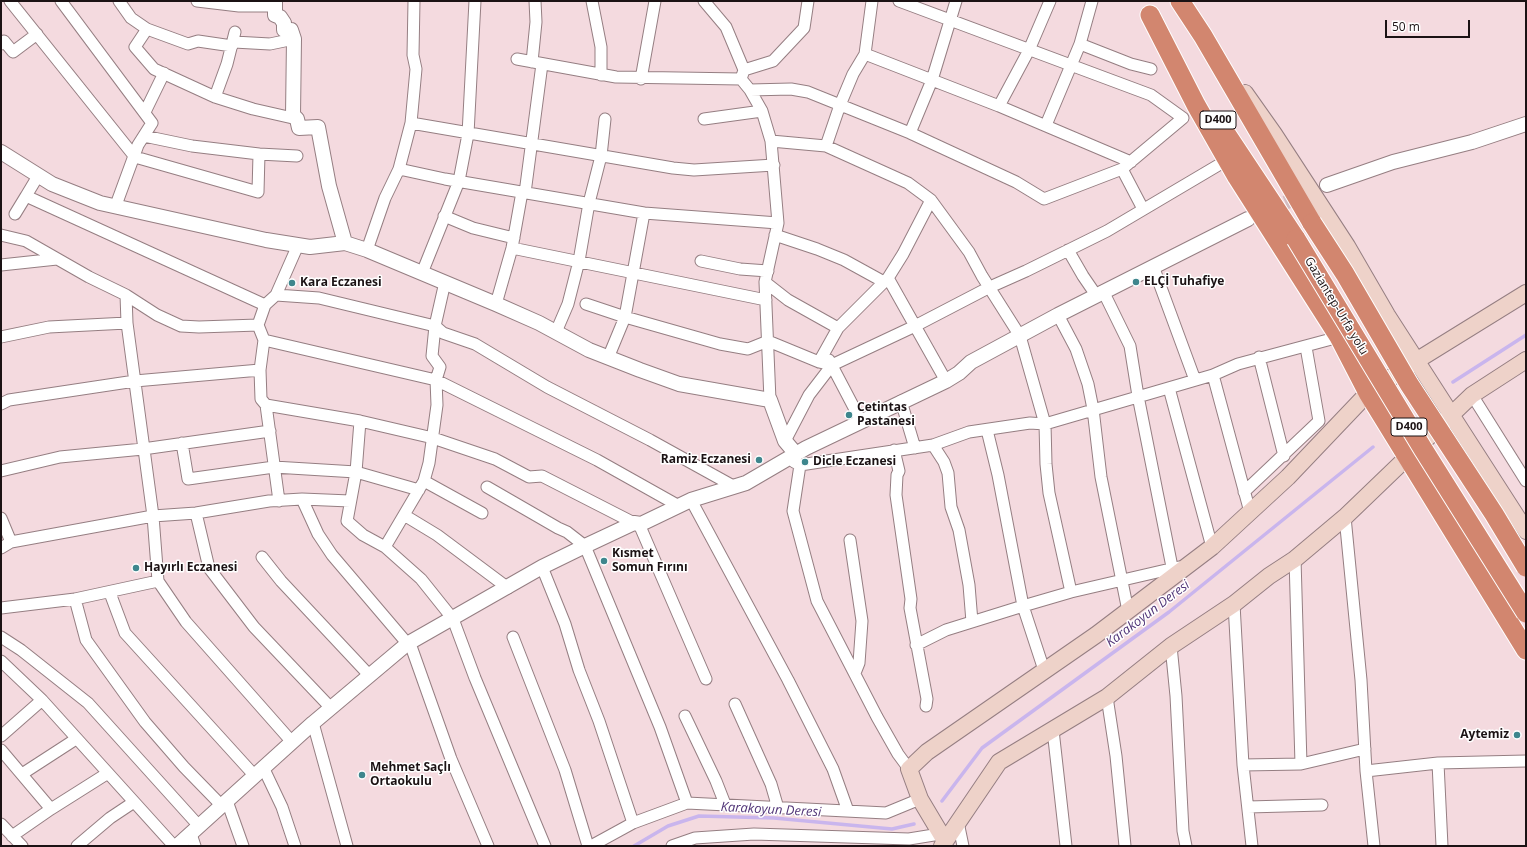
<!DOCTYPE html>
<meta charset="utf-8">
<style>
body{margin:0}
#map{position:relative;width:1527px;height:847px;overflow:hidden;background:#f4dadf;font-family:"Open Sans",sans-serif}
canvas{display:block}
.frame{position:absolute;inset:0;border:2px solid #1b1214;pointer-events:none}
.scale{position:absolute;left:1385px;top:20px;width:85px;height:18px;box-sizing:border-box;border:2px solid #1b1214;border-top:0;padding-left:5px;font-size:12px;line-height:14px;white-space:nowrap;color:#1b1214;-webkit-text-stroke:3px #fff;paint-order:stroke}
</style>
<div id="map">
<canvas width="1527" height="847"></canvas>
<div class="frame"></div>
<div class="scale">50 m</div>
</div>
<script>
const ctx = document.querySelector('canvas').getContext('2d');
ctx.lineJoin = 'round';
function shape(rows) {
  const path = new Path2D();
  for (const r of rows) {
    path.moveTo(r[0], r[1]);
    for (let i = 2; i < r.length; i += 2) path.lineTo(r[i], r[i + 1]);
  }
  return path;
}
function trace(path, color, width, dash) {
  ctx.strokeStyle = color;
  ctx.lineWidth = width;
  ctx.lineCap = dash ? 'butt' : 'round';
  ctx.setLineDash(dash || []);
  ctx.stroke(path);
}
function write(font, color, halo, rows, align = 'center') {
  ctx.font = font + ' "Open Sans",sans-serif';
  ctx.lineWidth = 3;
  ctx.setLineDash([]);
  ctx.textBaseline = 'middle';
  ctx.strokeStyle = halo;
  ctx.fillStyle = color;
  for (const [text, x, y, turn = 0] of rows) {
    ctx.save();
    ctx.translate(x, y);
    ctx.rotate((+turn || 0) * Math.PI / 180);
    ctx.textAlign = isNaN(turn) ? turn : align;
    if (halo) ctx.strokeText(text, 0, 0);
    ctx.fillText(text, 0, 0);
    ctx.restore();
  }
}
const stream = shape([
 [1453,382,1526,335],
 [942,801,982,748,1169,612,1373,447],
 [634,846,668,826,699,816,774,818,892,829,914,824]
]);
const tertiaryTunnel = shape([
 [1266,211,1327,185]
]);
const minor = shape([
 [10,1,135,157,258,192,259,154,192,146,144,136],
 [61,1,152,123,138,145,116,205],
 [119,1,131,18,147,29,135,47,154,69,215,97,253,109,297,119],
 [197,1,239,6,275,6],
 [592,1,601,47,601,75],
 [704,1,726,27,744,70,741,79,750,90,762,111,771,141,778,223,765,282,770,400],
 [147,29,188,44,198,41,232,46],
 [234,42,270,44,294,39],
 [1,44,4,41,13,52,37,34],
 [1080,44,1131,64,1151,69],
 [865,54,999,106,1131,162],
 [517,59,616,77,741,79],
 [532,62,536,22,535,1],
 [744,70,773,61,804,28,808,1],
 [641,79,655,1],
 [750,90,791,89,808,92,910,133,1016,182,1044,199,1122,169,1183,118,1151,95,899,1],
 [215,97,227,64,235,32],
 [999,106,1029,50,1050,1],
 [145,112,164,73],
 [704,119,762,111],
 [411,123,673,168,694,170,774,165],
 [1046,125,1080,44,1092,1],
 [910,133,932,80,956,1],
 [771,141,826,146,908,183,931,200,969,252,982,276,1020,336,1045,424,1046,464,1049,493,1071,592],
 [826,146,840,105,853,74,865,54,872,1],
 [259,154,297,156],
 [399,169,445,179,644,213,778,223],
 [1122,169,1143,209],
 [38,176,26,196,265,305],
 [525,193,542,64],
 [15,214,26,196],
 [444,216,473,228,514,238],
 [1,235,26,241,89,277,126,295,157,315,181,326,199,327,258,325,265,305,276,295,298,245],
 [775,235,817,249,844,260,884,282],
 [512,248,766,300],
 [367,250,385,198,399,169,411,123,416,69,413,55,414,1],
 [1068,250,1083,276,1096,295],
 [701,261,740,269,768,271],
 [1,265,57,259],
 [1153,266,1195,380],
 [422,273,459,181,468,134,475,1],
 [888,278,946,381],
 [765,282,788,300,838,328],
 [1103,291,1130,346,1138,396,1172,567],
 [126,295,127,323,153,516,158,581,186,622,292,742],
 [276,295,319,298,435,326,443,333,475,344,547,387,650,440,735,487],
 [496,304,512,248,522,192],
 [586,304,625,317,720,344,748,349,768,341,819,362,832,365],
 [1058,315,1076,349,1088,384,1093,409,1101,477,1128,611],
 [258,325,264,340,436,380,597,460,679,506],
 [556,332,568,304,579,261,589,203,601,156,605,119],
 [1,337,49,327,127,323],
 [264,340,260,370,261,399,266,405,279,501],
 [1259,357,1284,456],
 [608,358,625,317,644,213],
 [829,360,861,421],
 [819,362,838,328,888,278,903,254,931,200],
 [1213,375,1250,512],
 [1169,388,1212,547],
 [1472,395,1526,481],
 [901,401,915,448],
 [1,404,9,400,135,381,260,370],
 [266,405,360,421,433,438,495,459,529,477,542,476,634,523],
 [360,421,356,472,347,521,363,535,385,547,421,579,453,619,475,678,545,846],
 [987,430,998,475,1023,606,1044,670],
 [785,441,809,395,832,365,915,326,990,287,1026,271,1107,231,1227,160],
 [182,443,188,479,274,467,356,472,419,490],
 [933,445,944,462,948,473,951,507,959,530,969,585,972,622],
 [894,450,899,471,897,475,896,495,911,599,910,608,927,699,926,706],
 [794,462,800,465,793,511,817,601,877,717,898,754,909,769],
 [800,465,933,445,969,432,1030,423,1045,424,1213,375,1238,364,1339,337],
 [1,471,60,457,143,449,270,431],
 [424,481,482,513],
 [487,487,558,528,567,532,585,546,660,727,687,803],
 [1244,492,1319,421,1306,347],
 [302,499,318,534,332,555,412,649,451,759,488,846],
 [691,500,788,680,833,769,848,811],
 [196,513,209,568,254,627,331,708],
 [404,515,437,535,508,588],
 [1345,517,1361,680,1366,771,1374,846],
 [1,518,11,542],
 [639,524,706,679],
 [850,540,862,621,859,663,855,673],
 [385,547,424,481,429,463,437,405,436,380,440,367,432,356,435,326,445,282],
 [1,548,11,542,153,516,196,513,269,501,302,499,350,501],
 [262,557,281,581,370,676],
 [542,567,565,624,579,670,599,721,633,823],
 [110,593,125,633,254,775],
 [75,599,86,640,145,722,184,767,221,805],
 [1234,604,1243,765,1252,846],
 [1,608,75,599,158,581],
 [1,637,21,650,88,703,199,826],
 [513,637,565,770,588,846],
 [916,645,946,630,1023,606,1071,592,1179,567],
 [1171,646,1176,696,1183,831,1186,846],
 [1,661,42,700,174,846],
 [1107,697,1116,756,1125,846],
 [735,704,771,784,778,808],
 [685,716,716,781,725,804],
 [313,723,347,846],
 [1053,730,1066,846],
 [1,736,42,700],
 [1,750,51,809],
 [1438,763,1442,846],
 [1301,764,1365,749],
 [1243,765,1301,764,1295,559],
 [263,767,282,807,295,846],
 [1366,771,1438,763,1526,761],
 [22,774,76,739],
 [227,801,243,846],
 [1248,807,1322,805],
 [958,822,963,846],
 [1,824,22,846],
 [191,834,195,846],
 [12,836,51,809,108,773],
 [77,846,110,818,134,802],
 [591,846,633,823,687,803,886,813,920,799],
 [672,846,695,838,754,834,909,839,940,834]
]);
const tertiary = shape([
 [275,1,275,15,280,17,284,23,284,30,291,30,294,39,293,115,297,119,299,128,318,127,329,186,345,243],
 [1,152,52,184,100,203,266,240,310,247,345,243,367,250,496,304,539,323,589,350,640,370,679,384,770,400,785,441,796,454],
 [1327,185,1393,162,1472,142,1526,124],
 [177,846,313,723,407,644,542,567,585,546,634,523,641,524,691,500,746,483,806,448,946,381,959,373,971,362,1058,315,1248,219]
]);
const secondary = shape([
 [1245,93,1274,134,1347,246,1387,315,1526,531],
 [945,841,920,799,909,769,927,752,1096,635,1212,547,1288,477,1368,393,1416,361,1526,293],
 [942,846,999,762,1107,697,1171,646,1234,604,1269,576,1295,559,1345,517,1472,395,1526,360]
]);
const trunk = shape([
 [1180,1,1203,36,1312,223],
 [1150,15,1196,105,1237,177,1339,337,1368,393,1526,650],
 [1223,129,1296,239]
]);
const trunkBridge = shape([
 [1312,223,1345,274,1409,384,1494,514,1526,567],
 [1296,239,1423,449,1526,613]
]);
const markers = [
 [1136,282,4,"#3e868d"],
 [292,283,4,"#3e868d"],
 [849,415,4,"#3e868d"],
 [759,460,4,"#3e868d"],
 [805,462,4,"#3e868d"],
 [604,561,4,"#3e868d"],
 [136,568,4,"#3e868d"],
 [1517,735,4,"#3e868d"],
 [362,775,4,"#3e868d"]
];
const shields = [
 [1218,120,36],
 [1409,427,36]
];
const shieldNames = [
 ["D400",1218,120],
 ["D400",1409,427]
];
const poiNames = [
 ["ELÇİ Tuhafiye",1144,282],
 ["Kara Eczanesi",300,283],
 ["Cetintas",857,408],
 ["Pastanesi",857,422],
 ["Ramiz Eczanesi",751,460,"right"],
 ["Dicle Eczanesi",813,462],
 ["Kısmet",612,554],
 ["Somun Fırını",612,568],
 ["Hayırlı Eczanesi",144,568],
 ["Aytemiz",1509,735,"right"],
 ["Mehmet Saçlı",370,768],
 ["Ortaokulu",370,782]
];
const streetNames = [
 ["Gaziantep-Urfa yolu",1336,306,59]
];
const waterNames = [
 ["Karakoyun Deresi",1148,614,-37],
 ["Karakoyun Deresi",771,810,3]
];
trace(stream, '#c9b5ed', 3.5);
trace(tertiaryTunnel, '#d3bcc1', 14, [14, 7]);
trace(minor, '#957e82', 13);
trace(tertiary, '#957e82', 16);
trace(secondary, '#957e82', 18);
trace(trunk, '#fff', 21);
trace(minor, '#fff', 11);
trace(tertiary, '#fff', 14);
trace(secondary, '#eed2c9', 16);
trace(trunk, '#d2866f', 19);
trace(trunkBridge, '#fff', 21, []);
trace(trunkBridge, '#d2866f', 19);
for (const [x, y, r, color] of markers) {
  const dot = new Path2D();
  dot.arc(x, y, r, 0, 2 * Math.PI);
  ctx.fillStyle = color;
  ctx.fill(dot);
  trace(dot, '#fff', 1.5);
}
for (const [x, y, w] of shields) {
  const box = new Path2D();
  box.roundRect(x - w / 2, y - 9, w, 18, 3);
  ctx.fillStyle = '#fff';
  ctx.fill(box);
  trace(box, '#1b1214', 1);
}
write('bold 11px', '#1b1214', null, shieldNames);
write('bold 12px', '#1b1214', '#fff', poiNames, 'left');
write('12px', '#1b1214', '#fff', streetNames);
write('italic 13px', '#503477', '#fff', waterNames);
</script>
